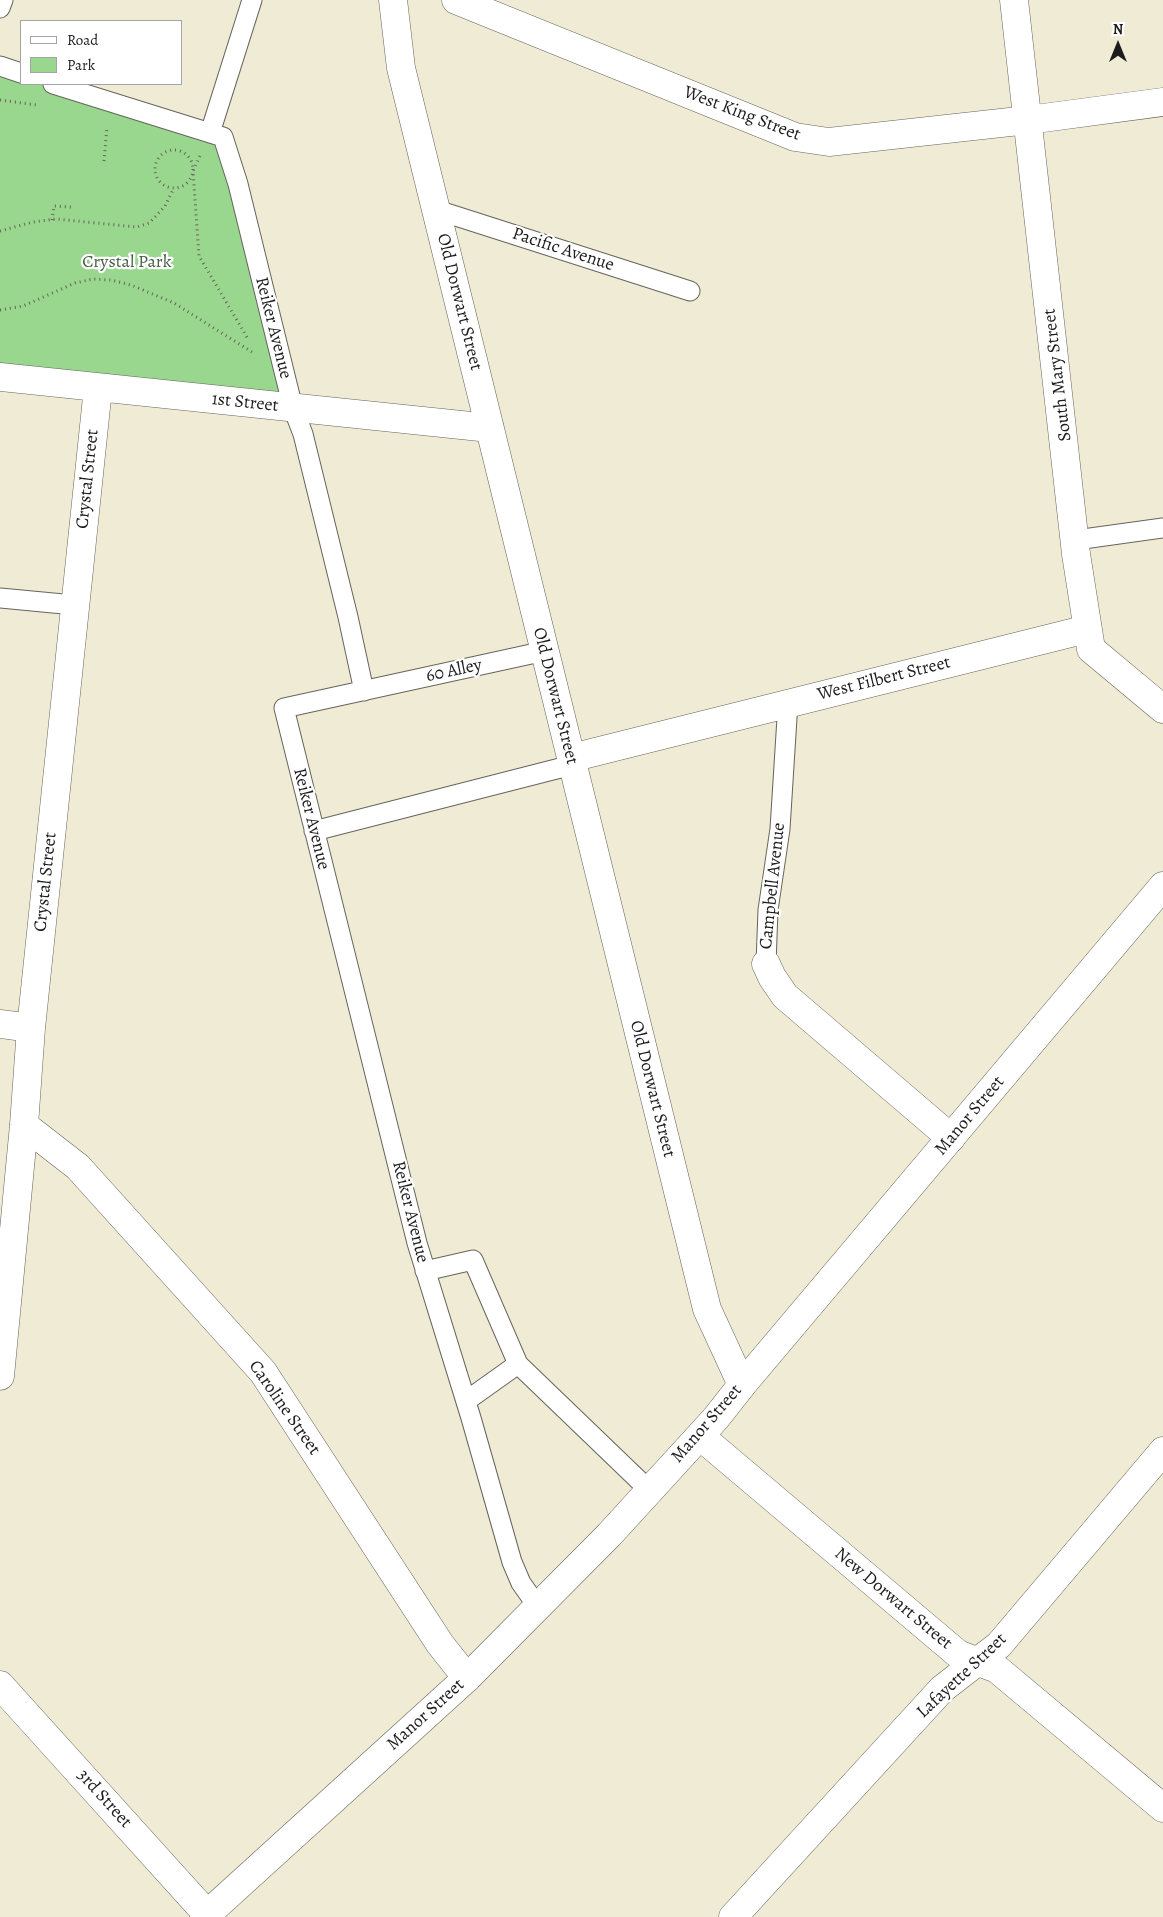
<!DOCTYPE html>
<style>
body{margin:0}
#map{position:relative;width:1163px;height:1917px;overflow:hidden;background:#efebd4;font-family:Alegreya,serif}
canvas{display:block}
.legend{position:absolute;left:20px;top:20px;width:162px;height:65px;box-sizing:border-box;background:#fff;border:1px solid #a4a4a4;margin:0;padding:6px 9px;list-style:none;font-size:15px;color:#1c1c1c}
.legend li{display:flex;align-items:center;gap:10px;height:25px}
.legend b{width:25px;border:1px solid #a4a4a4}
.north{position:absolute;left:1093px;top:20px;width:50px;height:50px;-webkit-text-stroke:4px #fff;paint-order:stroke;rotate:0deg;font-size:14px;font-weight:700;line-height:20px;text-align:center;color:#1c1c1c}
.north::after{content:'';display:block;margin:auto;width:18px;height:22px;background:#1c1c1c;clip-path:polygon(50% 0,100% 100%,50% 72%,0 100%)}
</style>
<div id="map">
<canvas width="1163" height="1917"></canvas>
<ul class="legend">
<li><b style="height:6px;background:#fff"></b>Road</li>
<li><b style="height:14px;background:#98d78d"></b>Park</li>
</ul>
<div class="north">N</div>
</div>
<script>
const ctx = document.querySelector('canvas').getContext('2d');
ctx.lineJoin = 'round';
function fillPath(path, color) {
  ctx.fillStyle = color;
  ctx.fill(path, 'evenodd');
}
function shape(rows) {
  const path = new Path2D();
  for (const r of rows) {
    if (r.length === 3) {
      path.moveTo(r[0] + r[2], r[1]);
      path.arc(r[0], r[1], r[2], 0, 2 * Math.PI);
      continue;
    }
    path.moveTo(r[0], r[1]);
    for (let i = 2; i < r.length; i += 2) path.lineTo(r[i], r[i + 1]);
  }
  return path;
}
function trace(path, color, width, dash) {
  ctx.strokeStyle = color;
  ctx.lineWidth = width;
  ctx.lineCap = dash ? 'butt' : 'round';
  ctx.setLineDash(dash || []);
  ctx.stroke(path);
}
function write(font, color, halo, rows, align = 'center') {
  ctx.font = font + ' Alegreya,serif';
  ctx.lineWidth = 4.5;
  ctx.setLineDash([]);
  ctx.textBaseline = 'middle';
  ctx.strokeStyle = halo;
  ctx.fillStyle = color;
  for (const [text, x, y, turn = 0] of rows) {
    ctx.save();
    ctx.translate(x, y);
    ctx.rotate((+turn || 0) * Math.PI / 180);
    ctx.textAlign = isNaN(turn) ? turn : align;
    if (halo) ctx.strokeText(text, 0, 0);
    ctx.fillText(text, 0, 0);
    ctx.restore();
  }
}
const green = shape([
 [0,66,21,73,21,84,53,84,223,137,293,408,0,377]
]);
const path = shape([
 [0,100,37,105],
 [174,169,19],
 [200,156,193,171,199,256,248,339],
 [104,161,107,127],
 [52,220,54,206,71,207],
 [0,231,33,222,56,219,137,227,149,223,156,216,165,206,174,188],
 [0,310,23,306,75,283,93,279,111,280,131,285,174,303,252,352]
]);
const service = shape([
 [0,8,3,0],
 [0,66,21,73],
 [53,84,223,137,238,184,293,408,303,434,348,617,364,691],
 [210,133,252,0],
 [437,210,690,291],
 [1076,540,1163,528],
 [0,598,74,605],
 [314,831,572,765],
 [766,964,768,910,780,829,788,702],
 [425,1271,473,1260,518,1364],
 [466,1401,518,1364,649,1490],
 [538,1607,521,1583,512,1562,471,1418,417,1243,284,708,545,651]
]);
const minor = shape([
 [393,0,401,68,707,1309,742,1385],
 [1014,0,1076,554,1091,649,1163,709],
 [0,377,490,428],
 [571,758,1087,629],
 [766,964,772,977,785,996,951,1138],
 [0,1024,31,1028],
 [24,1125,78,1167,263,1372,440,1644,467,1678],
 [0,1376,24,1125,31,1028,98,388],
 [0,1685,207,1914],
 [733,1917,942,1689,999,1645,1163,1451]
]);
const tertiary = shape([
 [700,1436,958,1654,997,1669,1163,1808]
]);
const primary = shape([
 [456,0,795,137,829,142,1028,120,1163,102],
 [204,1917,467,1678,609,1535,716,1418,742,1385,1163,886]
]);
const streetNames = [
 ["West King Street",742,114,21],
 ["Pacific Avenue",563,250,18],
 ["Old Dorwart Street",459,302,76],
 ["Reiker Avenue",273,328,76],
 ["South Mary Street",1058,375,-97],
 ["1st Street",245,403,6],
 ["Crystal Street",88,479,-84],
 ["60 Alley",454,671,-12],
 ["West Filbert Street",884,679,-14],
 ["Old Dorwart Street",555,696,76],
 ["Reiker Avenue",311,819,76],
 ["Crystal Street",46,882,-84],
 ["Campbell Avenue",773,886,-84],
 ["Old Dorwart Street",652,1089,76],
 ["Manor Street",970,1116,-50],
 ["Reiker Avenue",410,1212,76],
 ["Caroline Street",284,1408,55],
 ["Manor Street",707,1424,-49],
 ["New Dorwart Street",893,1599,40],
 ["Lafayette Street",962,1676,-43],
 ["Manor Street",426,1715,-42],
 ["3rd Street",104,1799,48]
];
const parkNames = [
 ["Crystal Park",127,263]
];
fillPath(green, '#98d78d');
trace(service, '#66645c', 21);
trace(minor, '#66645c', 29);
trace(tertiary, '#66645c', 29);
trace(primary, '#66645c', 29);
trace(path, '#66645c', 3, [1, 4]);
trace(service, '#fff', 19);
trace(minor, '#fff', 28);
trace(tertiary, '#fff', 28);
trace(primary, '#fff', 28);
write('18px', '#1c1c1c', '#fff', streetNames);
write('18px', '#475d44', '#fff', parkNames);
</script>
